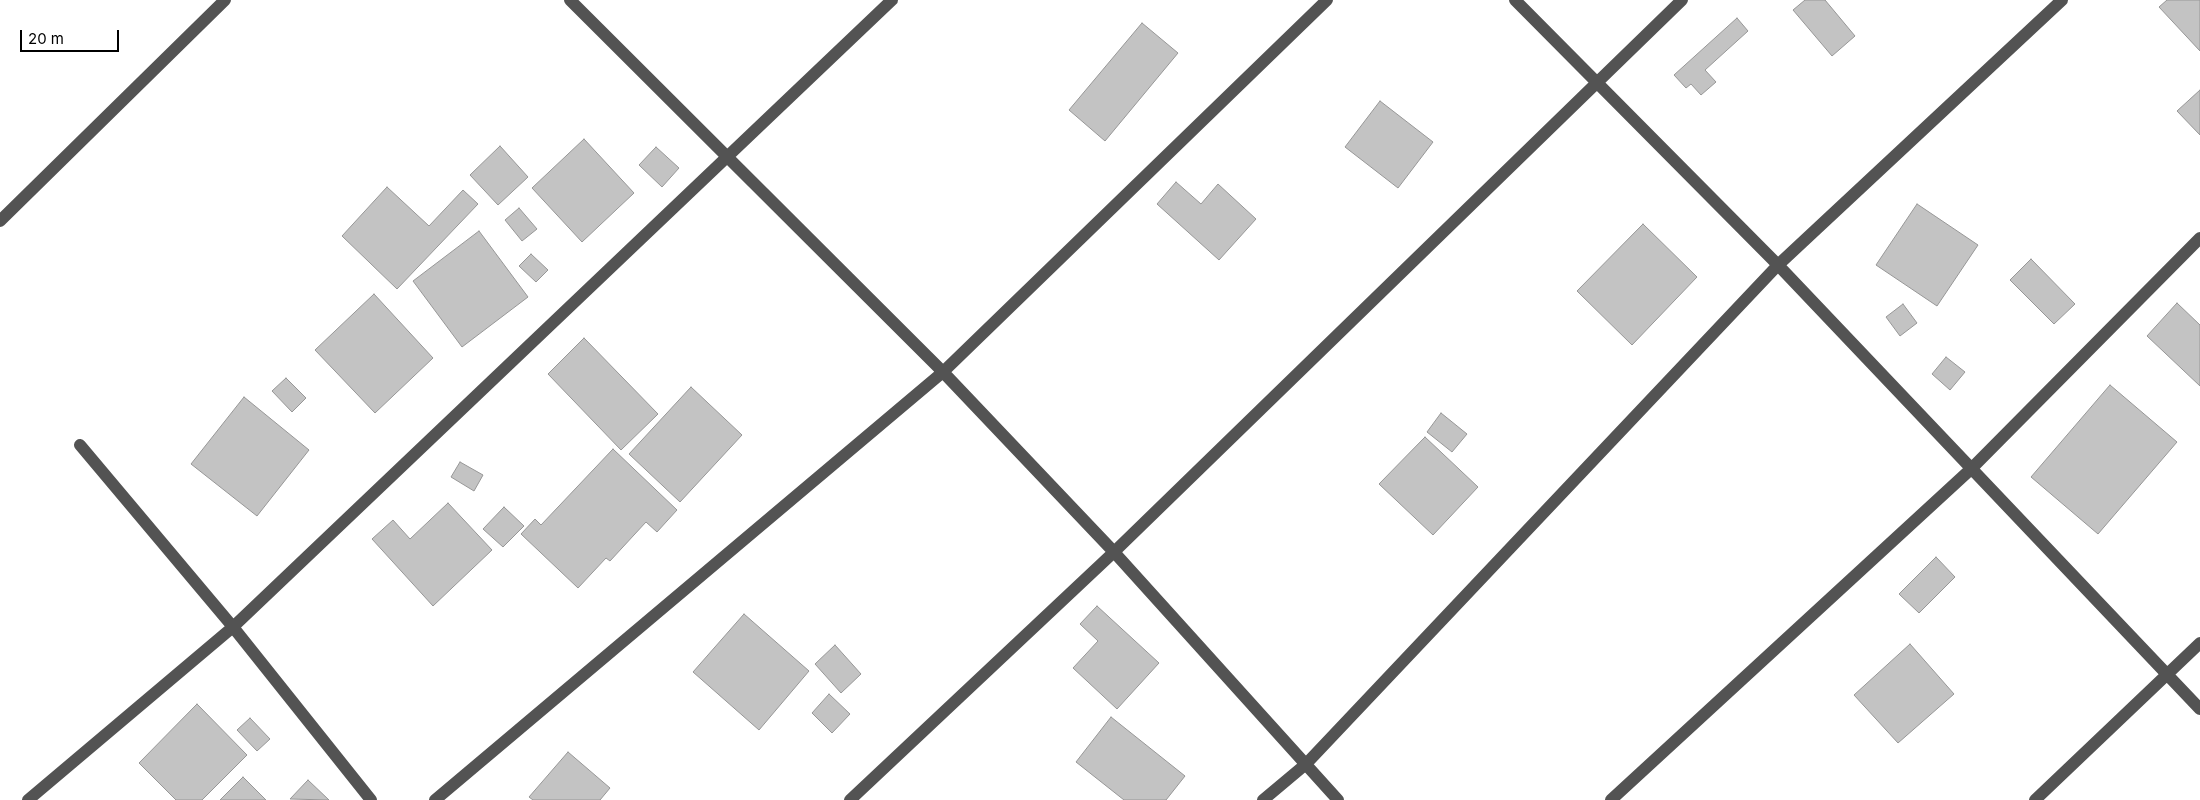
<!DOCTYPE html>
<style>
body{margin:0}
#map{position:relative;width:2200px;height:800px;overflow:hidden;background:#fff;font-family:Inter,sans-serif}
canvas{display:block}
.scale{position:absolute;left:20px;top:30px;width:99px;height:22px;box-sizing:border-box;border:2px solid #000;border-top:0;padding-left:6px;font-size:15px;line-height:18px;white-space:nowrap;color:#000;-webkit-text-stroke:4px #fff;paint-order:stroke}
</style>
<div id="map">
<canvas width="2200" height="800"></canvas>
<div class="scale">20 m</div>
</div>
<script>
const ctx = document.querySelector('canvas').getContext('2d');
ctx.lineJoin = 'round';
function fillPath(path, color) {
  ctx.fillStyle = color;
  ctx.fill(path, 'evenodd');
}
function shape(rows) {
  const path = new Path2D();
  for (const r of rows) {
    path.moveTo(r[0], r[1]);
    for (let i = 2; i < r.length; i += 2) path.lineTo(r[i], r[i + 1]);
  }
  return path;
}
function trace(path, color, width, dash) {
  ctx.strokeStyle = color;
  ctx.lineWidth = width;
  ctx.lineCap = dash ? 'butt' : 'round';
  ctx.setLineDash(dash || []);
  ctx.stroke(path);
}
const building = shape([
 [1805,0,1825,0,1855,36,1832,56,1793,10,1805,0],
 [2167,0,2200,0,2200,51,2159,7,2167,0],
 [1737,18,1748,31,1705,70,1716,82,1701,95,1691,84,1686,88,1674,75,1737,18],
 [1142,23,1178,53,1105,141,1069,110,1142,23],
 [2200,90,2200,135,2177,111,2200,90],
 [1380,101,1433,142,1398,188,1345,147,1380,101],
 [584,139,634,193,582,242,532,188,584,139],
 [500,146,528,177,498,205,470,175,500,146],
 [656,147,679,168,662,187,639,165,656,147],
 [1176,182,1201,204,1218,184,1256,219,1219,260,1157,204,1176,182],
 [387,187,429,226,463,190,478,204,397,289,342,236,387,187],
 [1917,204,1978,245,1937,306,1876,265,1917,204],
 [519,208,537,229,522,241,505,220,519,208],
 [1643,224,1697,277,1632,345,1577,291,1643,224],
 [479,231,528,297,462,347,413,281,479,231],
 [531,254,548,270,536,282,519,266,531,254],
 [2031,259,2075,304,2054,324,2010,280,2031,259],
 [374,294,433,358,375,413,315,350,374,294],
 [2177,303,2200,325,2200,386,2147,336,2177,303],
 [1903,304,1917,323,1900,336,1886,317,1903,304],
 [584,338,658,414,621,450,548,374,584,338],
 [1946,357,1965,372,1950,390,1932,374,1946,357],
 [286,378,306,398,292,412,272,391,286,378],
 [2110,385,2177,442,2098,534,2031,477,2110,385],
 [691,387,742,435,680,502,629,454,691,387],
 [244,397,309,450,257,516,191,464,244,397],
 [1441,413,1467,434,1452,452,1427,432,1441,413],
 [1425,437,1478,487,1433,535,1379,484,1425,437],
 [613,449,677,510,657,532,646,522,610,561,606,558,578,588,521,534,535,519,541,525,613,449],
 [460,462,483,475,474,491,451,477,460,462],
 [448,503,492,550,433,606,372,539,393,520,410,539,448,503],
 [504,507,524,526,503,547,483,529,504,507],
 [1936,557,1955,577,1919,613,1899,594,1936,557],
 [1097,606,1159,663,1117,709,1073,668,1098,641,1080,624,1097,606],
 [744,614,809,671,759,730,693,672,744,614],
 [1910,644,1954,694,1898,743,1854,695,1910,644],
 [835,645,861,674,841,693,815,664,835,645],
 [829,694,850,714,832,733,812,713,829,694],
 [197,704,247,755,202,800,176,800,139,763,197,704],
 [1111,717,1185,776,1166,800,1124,800,1076,762,1111,717],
 [250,718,270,739,257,751,237,730,250,718],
 [568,752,610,788,600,800,533,800,529,797,568,752],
 [243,777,266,800,220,800,243,777],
 [308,780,329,800,290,799,308,780]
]);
const minor = shape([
 [570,0,943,372,1114,552,1338,800],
 [1515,0,1778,265,2200,709],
 [0,221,225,0],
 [80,445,233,627,371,800],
 [28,800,233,627,892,0],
 [435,800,943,372,1327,0],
 [850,800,1114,552,1682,0],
 [1263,800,1306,764,1778,265,2062,0],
 [1611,800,1971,469,2200,238],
 [2035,800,2200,643]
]);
fillPath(building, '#c3c3c3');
trace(building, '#979797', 1);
trace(minor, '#535353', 12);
</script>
